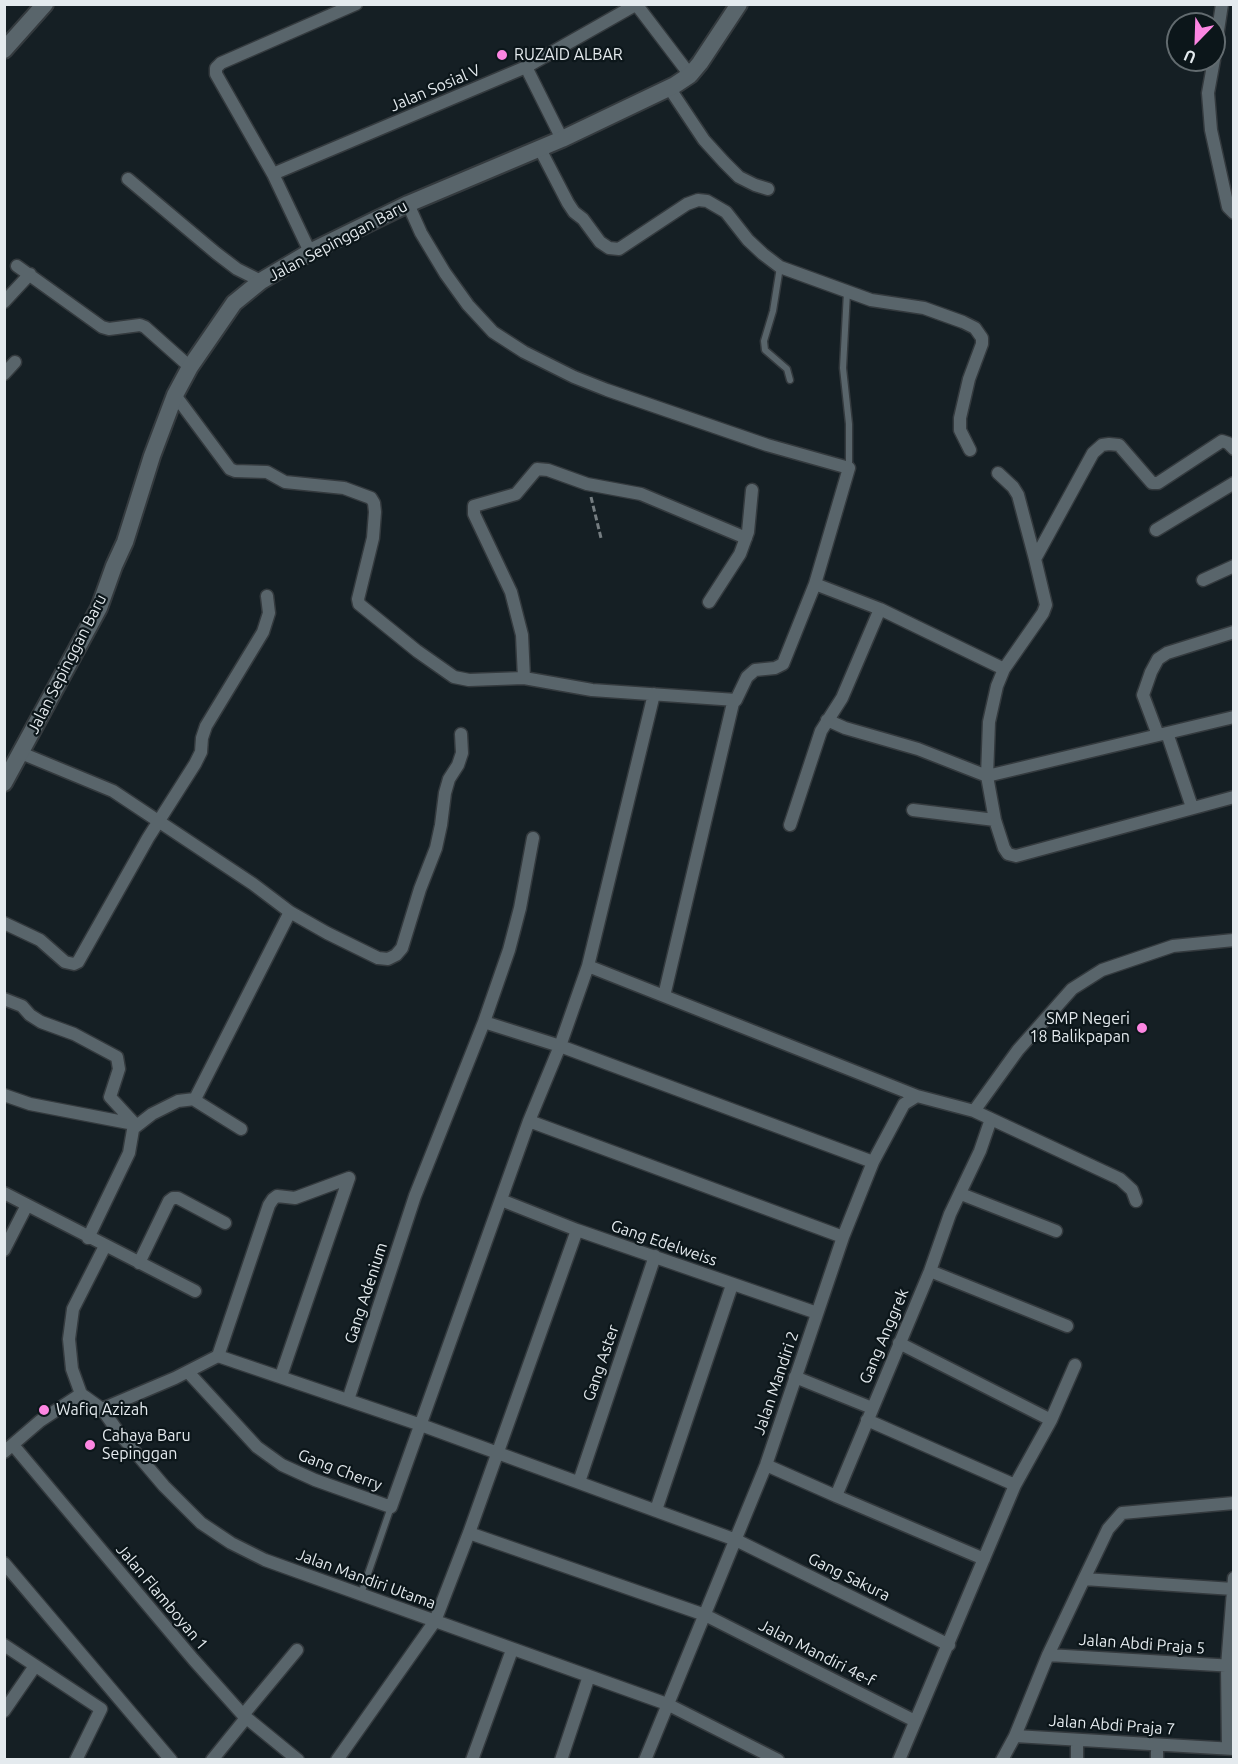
<!DOCTYPE html>
<style>
body{margin:0}
#map{position:relative;width:1238px;height:1764px;overflow:hidden;background:#151f24;font-family:Ubuntu,sans-serif}
canvas{display:block}
.frame{position:absolute;inset:0;border:6px solid #e4eaee;pointer-events:none}
.north{position:absolute;left:1166px;top:12px;width:60px;height:60px;box-sizing:border-box;background:#0c161a;border:2px solid #626b6f;border-radius:50%;rotate:203deg;font-size:16px;font-weight:700;line-height:24px;text-align:center;color:#e4eaee}
.north::after{content:'';display:block;margin:auto;width:21px;height:27px;background:#fd86e2;clip-path:polygon(50% 0,100% 100%,50% 72%,0 100%)}
</style>
<div id="map">
<canvas width="1238" height="1764"></canvas>
<div class="frame"></div>
<div class="north">U</div>
</div>
<script>
const ctx = document.querySelector('canvas').getContext('2d');
ctx.lineJoin = 'round';
function shape(rows) {
  const path = new Path2D();
  for (const r of rows) {
    path.moveTo(r[0], r[1]);
    for (let i = 2; i < r.length; i += 2) path.lineTo(r[i], r[i + 1]);
  }
  return path;
}
function trace(path, color, width, dash) {
  ctx.strokeStyle = color;
  ctx.lineWidth = width;
  ctx.lineCap = dash ? 'butt' : 'round';
  ctx.setLineDash(dash || []);
  ctx.stroke(path);
}
function write(font, color, halo, rows, align = 'center') {
  ctx.font = font + ' Ubuntu,sans-serif';
  ctx.lineWidth = 4.5;
  ctx.setLineDash([]);
  ctx.textBaseline = 'middle';
  ctx.strokeStyle = halo;
  ctx.fillStyle = color;
  for (const [text, x, y, turn = 0] of rows) {
    ctx.save();
    ctx.translate(x, y);
    ctx.rotate((+turn || 0) * Math.PI / 180);
    ctx.textAlign = isNaN(turn) ? turn : align;
    if (halo) ctx.strokeText(text, 0, 0);
    ctx.fillText(text, 0, 0);
    ctx.restore();
  }
}
const path = shape([
 [591,497,601,538]
]);
const lane = shape([
 [780,267,773,311,764,341,765,350,787,369,790,380],
 [847,292,843,368,849,424,849,468],
 [361,1594,391,1507]
]);
const street = shape([
 [636,4,690,75],
 [1214,57,1222,4],
 [1214,60,1208,93,1211,130,1228,207,1234,213],
 [526,67,562,139],
 [670,89,704,140,724,162,739,177,755,185,768,189],
 [540,149,568,203,574,212,583,219,600,242,609,248,619,249,687,204,698,200,707,201,726,212,748,240,763,254,780,267,871,300,924,308,963,322,975,328,982,338,982,344,969,379,960,418,960,430,970,450],
 [273,174,526,67,637,4],
 [128,179,216,253,237,269,261,281],
 [310,252,273,174,216,74,216,68,221,63,356,4],
 [17,266,102,327,109,329,140,325,145,327,190,367],
 [4,302,30,274],
 [4,374,15,362],
 [175,395,230,469,235,471,267,472,285,482,344,488,371,498,374,503,375,512,373,538,358,599,359,604,417,651,454,677,469,680,524,678,592,690,736,700,747,677,755,670,775,668,783,664,815,584,849,468,767,445,607,390,574,377,524,352,493,332,468,305,445,273,421,233,408,204],
 [1234,449,1228,443,1222,441,1158,483,1152,483,1119,445,1109,444,1102,445,1093,453,1035,559,1046,605,1043,613,1004,669,997,686,989,722,987,776,1234,717],
 [998,473,1013,487,1018,495,1035,559],
 [1156,530,1234,483],
 [1203,580,1234,566],
 [815,584,880,609,1004,669],
 [709,602,740,554,748,532,752,490],
 [524,678,522,635,511,592,474,514,474,506,516,494,537,469,548,470,587,484,641,494,746,538],
 [827,720,845,728,918,749,987,776,995,820,1004,848,1008,854,1016,856,1234,797],
 [1167,733,1192,807],
 [1158,735,1143,695,1151,672,1158,659,1167,653,1234,632],
 [21,753,113,791,253,884,290,912,327,933,378,958,388,959,396,955,402,948,420,889,436,848,441,825,445,793,449,779,458,765,462,753,461,734],
 [913,810,995,820],
 [790,825,821,731,842,698,880,609],
 [4,923,40,940,65,962,74,964,78,962,148,838,195,764,201,752,202,738,206,726,263,632,269,613,267,596],
 [588,966,917,1096],
 [664,996,733,703,736,700],
 [4,999,22,1006,30,1015,41,1022,74,1034,117,1057,119,1069,110,1097,134,1123],
 [484,1022,560,1046,588,966,654,694],
 [4,1095,30,1104,134,1124,129,1153,88,1238],
 [974,1111,1018,1050,1072,989,1102,970,1173,946,1234,940],
 [529,1121,843,1237],
 [134,1128,152,1114,178,1101,195,1099],
 [241,1129,196,1101,195,1099,290,912],
 [4,1193,195,1291],
 [961,1194,1056,1231],
 [501,1200,577,1230,817,1313],
 [4,1250,27,1205],
 [139,1263,169,1201,173,1198,178,1198,225,1223],
 [930,1271,1067,1326],
 [218,1356,269,1205,273,1199,277,1196,295,1198,349,1178],
 [188,1372,257,1447,282,1465,315,1480,391,1507,529,1121,560,1046,873,1162],
 [281,1376,349,1178],
 [795,1377,872,1408],
 [81,1394,72,1369,69,1339,73,1309,105,1246],
 [348,1400,415,1196,484,1022,509,950,520,908,533,838],
 [102,1409,175,1378,218,1356,421,1425,736,1540,949,1645],
 [867,1420,1015,1485],
 [1051,1420,1075,1365],
 [13,1445,193,1659,243,1715,298,1760],
 [4,1452,40,1421,81,1394,102,1409,119,1433,164,1486,201,1523,231,1543,265,1560,667,1704,778,1760],
 [766,1465,836,1496,930,1271,950,1214,980,1151,991,1119],
 [579,1482,655,1256],
 [836,1496,984,1559],
 [656,1510,732,1285],
 [469,1533,705,1615,915,1721],
 [4,1563,171,1760],
 [1084,1579,1233,1589],
 [4,1645,101,1709,76,1760],
 [1048,1655,1234,1666],
 [4,1711,35,1666],
 [243,1715,297,1650],
 [1015,1736,1048,1655,1084,1579,1108,1529,1122,1513,1234,1503],
 [1077,1740,1077,1760],
 [1157,1745,1157,1760],
 [1228,1748,1227,1666,1234,1578],
 [212,1760,246,1718],
 [337,1760,435,1621,469,1533,577,1230],
 [472,1760,512,1650],
 [561,1760,589,1676],
 [645,1760,766,1465,843,1237,873,1162,904,1104,917,1096,974,1111,1120,1179,1132,1190,1136,1201],
 [899,1760,1015,1485,1051,1420,899,1343],
 [1002,1760,1015,1736,1234,1749]
]);
const secondary = shape([
 [4,50,45,4],
 [4,783,99,608,114,566,125,542,152,456,175,395,190,367,234,303,261,281,310,252,408,204,562,139,675,85,690,75,700,63,739,4]
]);
const markers = [
 [502,55,6,"#fd86e2"],
 [1142,1028,6,"#fd86e2"],
 [44,1410,6,"#fd86e2"],
 [90,1445,6,"#fd86e2"]
];
const poiNames = [
 ["RUZAID ALBAR",514,55],
 ["SMP Negeri",1130,1019,"right"],
 ["18 Balikpapan",1130,1037,"right"],
 ["Wafiq Azizah",56,1410],
 ["Cahaya Baru",102,1436],
 ["Sepinggan",102,1454]
];
const streetNames = [
 ["Jalan Sosial V",435,88,-23],
 ["Jalan Sepinggan Baru",338,241,-28],
 ["Jalan Sepinggan Baru",67,664,-63],
 ["Gang Edelweiss",664,1243,19],
 ["Gang Adenium",366,1293,-72],
 ["Gang Anggrek",884,1336,-67],
 ["Gang Aster",601,1363,-71],
 ["Jalan Mandiri 2",776,1383,-71],
 ["Gang Cherry",340,1470,21],
 ["Gang Sakura",849,1577,26],
 ["Jalan Mandiri Utama",366,1579,20],
 ["Jalan Flamboyan 1",162,1597,50],
 ["Jalan Abdi Praja 5",1142,1644,4],
 ["Jalan Mandiri 4e-f",817,1653,27],
 ["Jalan Abdi Praja 7",1112,1725,4]
];
trace(lane, '#343a3e', 9);
trace(street, '#343a3e', 15);
trace(secondary, '#343a3e', 20);
trace(path, '#757d81', 3, [6, 3]);
trace(lane, '#59656b', 6);
trace(street, '#59656b', 12);
trace(secondary, '#59656b', 16);
for (const [x, y, r, color] of markers) {
  const dot = new Path2D();
  dot.arc(x, y, r, 0, 2 * Math.PI);
  ctx.fillStyle = color;
  ctx.fill(dot);
  trace(dot, '#0c161a', 2);
}
write('16px', '#e4eaee', '#0c161a', poiNames, 'left');
write('16px', '#e4eaee', '#0c161a', streetNames);
</script>
